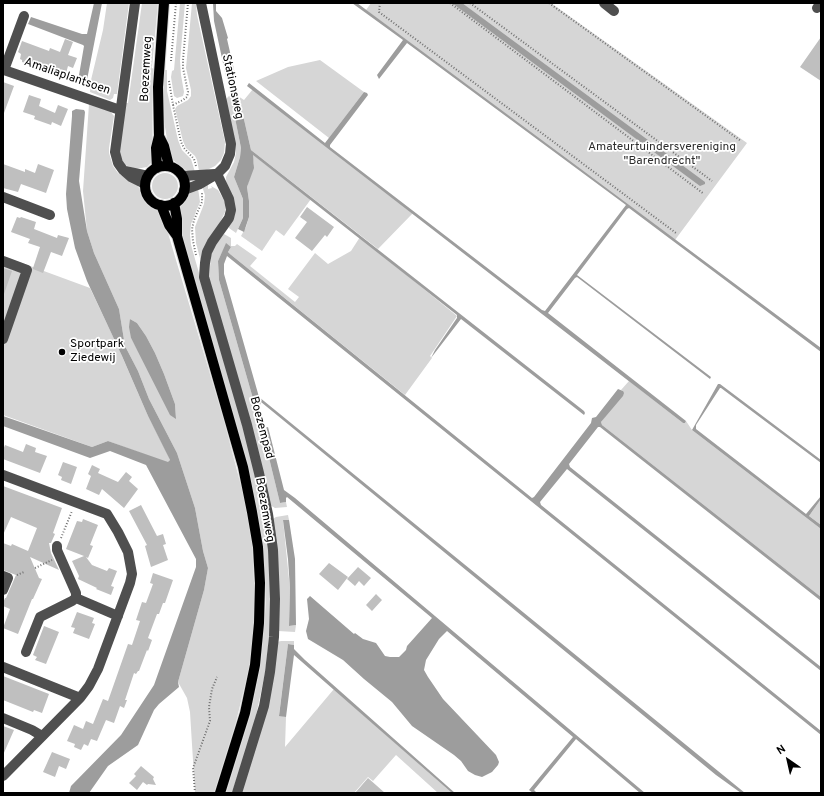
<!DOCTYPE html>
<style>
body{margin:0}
#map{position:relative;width:824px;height:796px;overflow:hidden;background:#fff;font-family:Overpass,sans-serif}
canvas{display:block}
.frame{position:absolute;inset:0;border:4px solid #000;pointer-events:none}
.north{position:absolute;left:768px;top:740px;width:40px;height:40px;-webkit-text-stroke:3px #fff;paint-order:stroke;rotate:326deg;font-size:11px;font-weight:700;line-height:16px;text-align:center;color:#000}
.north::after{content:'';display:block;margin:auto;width:14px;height:18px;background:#000;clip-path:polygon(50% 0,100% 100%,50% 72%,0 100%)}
</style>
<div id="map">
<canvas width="824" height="796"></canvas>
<div class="frame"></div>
<div class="north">N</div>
</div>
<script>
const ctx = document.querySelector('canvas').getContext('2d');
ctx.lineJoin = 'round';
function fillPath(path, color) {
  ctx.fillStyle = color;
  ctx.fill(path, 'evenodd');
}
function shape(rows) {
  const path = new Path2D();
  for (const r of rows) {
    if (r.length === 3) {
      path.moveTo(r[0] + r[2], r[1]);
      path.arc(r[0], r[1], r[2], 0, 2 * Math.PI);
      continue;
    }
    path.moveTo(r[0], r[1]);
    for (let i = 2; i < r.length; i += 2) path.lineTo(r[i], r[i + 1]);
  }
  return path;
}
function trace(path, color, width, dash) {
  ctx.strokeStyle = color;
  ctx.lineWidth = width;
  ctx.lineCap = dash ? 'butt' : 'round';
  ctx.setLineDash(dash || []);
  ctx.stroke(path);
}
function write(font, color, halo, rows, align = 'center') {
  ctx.font = font + ' Overpass,sans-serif';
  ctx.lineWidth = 3.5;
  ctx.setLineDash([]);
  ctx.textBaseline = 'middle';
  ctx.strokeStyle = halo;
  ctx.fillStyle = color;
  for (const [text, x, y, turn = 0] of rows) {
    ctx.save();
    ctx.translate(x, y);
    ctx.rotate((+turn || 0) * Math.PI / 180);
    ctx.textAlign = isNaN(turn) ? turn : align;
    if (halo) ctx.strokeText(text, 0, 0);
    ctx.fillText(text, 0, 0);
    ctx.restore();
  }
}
const green = shape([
 [107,3,129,3,117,94,114,94,113,98,110,100,90,92,91,80,103,30],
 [142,3,158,3,152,68,154,69,152,103,153,156,152,162,147,167,136,169,125,165,122,160,119,154,126,103,128,103],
 [180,3,185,3,180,61,181,75,184,92,183,96,177,98,174,96,171,77,172,71,174,70],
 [192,3,196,3,197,15,225,142,224,153,221,160,215,166,207,170,199,171,197,160,195,156,186,148,183,141,175,109,177,106,188,100,191,96,191,90,186,68],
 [371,3,551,3,747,143,675,240,366,10],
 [320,60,364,92,329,138,256,81,288,67],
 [164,70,167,70,167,91,178,140,182,150,191,159,195,172,188,171,182,168,171,158,169,152,164,121,163,92],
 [253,89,413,213,378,249,251,150,240,102,232,103,241,148,240,157,234,177,243,199,244,211,243,218,236,233,229,228,226,177,234,162,236,153,235,143,226,99,229,96,234,95,238,96,244,100],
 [89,104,110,111,114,116,109,148,109,153,113,166,118,173,138,186,145,200,160,213,165,223,224,421,245,501,252,542,254,582,254,626,249,668,236,722,214,793,195,793,190,712,187,698,178,682,204,590,208,568,203,551,195,508,177,453,149,399,138,371,125,346,119,309,94,253,87,231,83,191],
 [130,319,137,323,146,336,155,353,164,374,175,404,176,418,131,338],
 [252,154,311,199,284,236,276,230,262,251,241,236,246,227,249,217,249,201,247,187,254,164],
 [165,186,13],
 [208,184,208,189,212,188,211,186,218,190,225,202,225,212,201,262,196,243,195,227,204,204,205,195,202,186],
 [198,188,200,202,191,224,190,235,191,245,246,438,260,494,270,565,271,620,265,673,254,725,232,793,226,793,251,713,261,662,266,602,265,575,260,526,249,471,181,230,179,210,180,207,190,193],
 [224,234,231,238,231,246,235,246,237,244,257,258,250,266,295,302,299,297,288,289,315,253,328,264,351,251,360,237,457,316,430,356,432,358,405,395,230,254,228,252,231,247,226,244,218,261,219,280,256,409,259,408,262,429,280,503,286,502,287,507,275,508,270,505,209,278,211,256,214,247],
 [3,256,90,288,118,347,148,416,166,451,170,460,168,463,108,441,92,447,3,415],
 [629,381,683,423,685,423,686,421,692,430,821,529,821,597,602,425,601,422,623,391,621,390],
 [821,499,821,525,809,516],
 [288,515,289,520,283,520,290,589,289,626,296,625,295,632,278,631,273,519,276,517],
 [281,641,294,641,294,645,288,644,279,715,286,717,285,747,334,689,452,793,438,793,396,755,373,781,368,777,354,793,241,793,277,642]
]);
const water = shape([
 [94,3,102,3,87,80,85,83,81,83,78,81,84,46,83,45,28,24,31,17,82,34,87,34],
 [213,3,216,3,216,11,222,18,228,38,227,39,235,74,232,79,226,77,214,21],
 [352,3,357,3,566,158,821,348,821,352,629,208,627,209,577,275,711,377,710,379,577,277,575,278,548,313,686,421,685,423,683,423,247,86,249,83,325,143,364,92,367,93,368,95,330,145,330,147,542,310,545,311,626,205,407,43,379,79,377,75,403,40],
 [452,3,462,3,705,182,705,184,700,186],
 [240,102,251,150,584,411,585,413,584,415,461,319,431,358,435,350,457,318,457,315,253,155,254,168,247,187,249,201,249,217,244,232,238,229,243,218,243,199,234,177,240,157,241,148,232,103],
 [76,109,84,110,85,112,79,181,87,231,94,253,119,309,125,346,138,371,149,399,177,453,195,508,203,551,208,568,204,590,178,682,179,687,159,704,154,710,138,745,108,766,89,793,69,793,71,786,121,735,154,685,196,567,196,559,146,465,110,451,90,458,3,426,3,416,92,447,108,441,168,462,170,460,148,416,122,356,87,281,75,248,67,209,66,194,72,116,72,111],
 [226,243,231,247,228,252,230,254,532,498,534,497,591,423,592,418,596,417,618,389,623,391,624,393,623,396,601,422,602,425,821,597,821,601,600,427,598,427,569,464,570,467,821,667,821,671,567,469,540,502,541,505,821,731,821,735,227,256,224,264,224,274,259,397,745,793,741,793,716,775,261,402,259,408,256,409,219,280,218,261],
 [130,319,137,323,146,336,155,353,164,374,175,404,176,419,170,415,131,338,129,327],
 [718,384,720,384,821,460,821,463,721,388,720,388,696,425,696,429,806,514,821,496,821,499,809,516,821,525,821,529,692,430],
 [268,427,284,490,295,498,645,793,640,793,576,739,534,790,537,793,533,793,529,790,573,737,447,631,439,639,426,660,424,670,428,677,443,699,496,755,499,762,498,765,492,772,482,777,475,775,468,771,461,761,454,755,412,726,392,702,364,679,343,660,308,639,306,631,309,619,307,599,310,596,354,634,355,633,363,639,376,643,385,656,390,657,399,657,406,650,407,646,432,618,287,497,286,498,286,502,280,503,262,429],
 [283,520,289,520,295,559,296,625,289,626,290,589,288,559],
 [288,644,294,645,294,649,305,660,455,793,452,793,294,655,286,717,279,716]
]);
const building = shape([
 [821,37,821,81,800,67],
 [65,39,73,42,68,55,77,58,73,68,68,66,65,77,63,76,62,78,22,62,22,60,20,59,21,54,18,52,22,41,49,51,50,48,60,52],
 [3,82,14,86,4,113,3,113],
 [29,95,41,99,39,106,55,113,58,105,68,109,61,126,52,122,51,125,34,119,35,116,23,112],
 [3,164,25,172,25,169,35,173,38,164,54,170,46,193,21,184,18,192,3,188],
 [307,207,334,227,327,237,325,235,312,251,295,238,307,222,300,217],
 [17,217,20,218,21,217,36,222,34,229,57,238,58,235,69,238,62,256,51,252,43,273,33,269,33,268,40,247,28,243,30,239,11,232],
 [3,268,12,271,4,294,3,294],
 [26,444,36,448,35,452,47,456,40,473,3,459,3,450,5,445,23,452],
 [63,462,77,467,71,484,61,480,62,477,58,475],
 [92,465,100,469,98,473,118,482,126,472,132,477,129,481,138,489,124,508,102,489,99,495,86,489,91,476,88,474],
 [3,486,62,508,53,533,55,534,51,543,49,543,51,553,59,570,30,557,39,578,42,579,33,599,32,599,18,634,3,628,10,609,3,606,3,603,5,598,6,598,16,575,3,570,3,543,11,546,12,544,28,551,37,528,11,517,3,535],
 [141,505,157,536,163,534,166,544,163,545,168,560,151,567,145,546,147,545,129,511],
 [83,519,98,525,90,545,93,546,88,558,86,557,92,565,107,571,109,568,117,571,111,586,114,587,111,595,96,589,97,588,78,579,79,576,72,561,84,556,66,549,77,521,82,522],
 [329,563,348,577,338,590,319,574],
 [358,567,371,578,364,586,359,581,355,586,347,579],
 [153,573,173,580,165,603,163,603,159,614,157,614,148,638,152,640,148,651,147,650,139,671,138,671,136,674,134,673,125,700,127,700,124,708,120,706,114,723,106,720,97,741,91,739,88,746,84,744,81,750,74,747,75,744,67,741,74,725,83,729,86,721,93,724,103,699,108,701,128,644,132,645,140,621,136,620,142,602,146,603,153,584,150,583],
 [376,594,382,600,372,611,366,605],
 [77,612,94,618,92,623,95,624,89,639,73,633,75,628,71,627],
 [44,626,59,632,46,664,35,660,37,657,33,655],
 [3,676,49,694,42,713,34,710,33,712,3,700],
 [3,726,14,730,3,755],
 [52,752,70,759,66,769,59,766,55,777,43,772],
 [141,766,154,777,153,779,156,785,148,784,147,785,143,782,137,790,129,783,136,776,134,774],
 [368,778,385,793,355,793]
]);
const path = shape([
 [380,3,379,12,676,233],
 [450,3,704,194],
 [470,3,712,181],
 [549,3,741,141],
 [171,61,176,3],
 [169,81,173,105,181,142,184,148,194,159,196,166],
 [173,105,183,100,187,97,188,92,183,68,183,60,188,3],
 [196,255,193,241,192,229,194,220,202,202,202,192],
 [61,538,72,511],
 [35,568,52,560],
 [17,575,24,572],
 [195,793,193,768,210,721,209,707,212,689,217,677]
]);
const minor = shape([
 [135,3,115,152,118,163,123,170,131,177,145,184],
 [604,3,614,11],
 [817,8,821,3],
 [3,69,4,70,24,16],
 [4,70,120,110],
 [125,171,148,176],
 [217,174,229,199,231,210,229,218,212,242,207,252,205,263,204,277,247,425,259,473,268,514,273,550,275,599,274,637,270,672,264,706,237,793],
 [183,176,215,174],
 [184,190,200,184,217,174,225,166,230,154,231,144,201,3],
 [3,197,50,215],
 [3,261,27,270,3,339],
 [3,475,107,514,118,532,128,552,132,574,130,583,98,669,89,686,80,698,3,776],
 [57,546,57,550,76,593,76,598,118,616],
 [3,576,8,578,3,590],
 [26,652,40,617,72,601,76,598],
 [3,667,80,698],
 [3,718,32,730,42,736]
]);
const major = shape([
 [159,136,164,146,169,166],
 [165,186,20],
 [157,168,156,148,159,136,158,87,164,3],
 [174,203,177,219,177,236,243,467,252,512,258,547,260,583,259,623,255,665,245,713,220,793],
 [161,205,169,225,177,236]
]);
const markers = [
 [62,352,4,"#000"]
];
const streetNames = [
 ["Boezemweg",147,69,-87],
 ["Amaliaplantsoen",67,77,19],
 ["Stationsweg",232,87,78],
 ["Boezempad",261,428,75],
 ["Boezemweg",264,510,80]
];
const parkNames = [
 ["Amateurtuindersvereniging",662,148],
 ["\"Barendrecht\"",662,162]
];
const poiNames = [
 ["Sportpark",70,345],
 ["Ziedewij",70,359]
];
fillPath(green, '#d6d6d6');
fillPath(water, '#9d9d9d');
fillPath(building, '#bfbfbf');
trace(major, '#dbdbdb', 12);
trace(path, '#717171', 2, [1, 2]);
trace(minor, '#4f4f4f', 10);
trace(major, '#000', 10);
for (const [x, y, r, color] of markers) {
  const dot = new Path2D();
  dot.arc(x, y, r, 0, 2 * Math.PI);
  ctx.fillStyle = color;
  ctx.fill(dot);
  trace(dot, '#fff', 1.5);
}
write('12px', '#000', '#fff', streetNames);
write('12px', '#2d2d2d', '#fff', parkNames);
write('12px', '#000', '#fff', poiNames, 'left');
</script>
